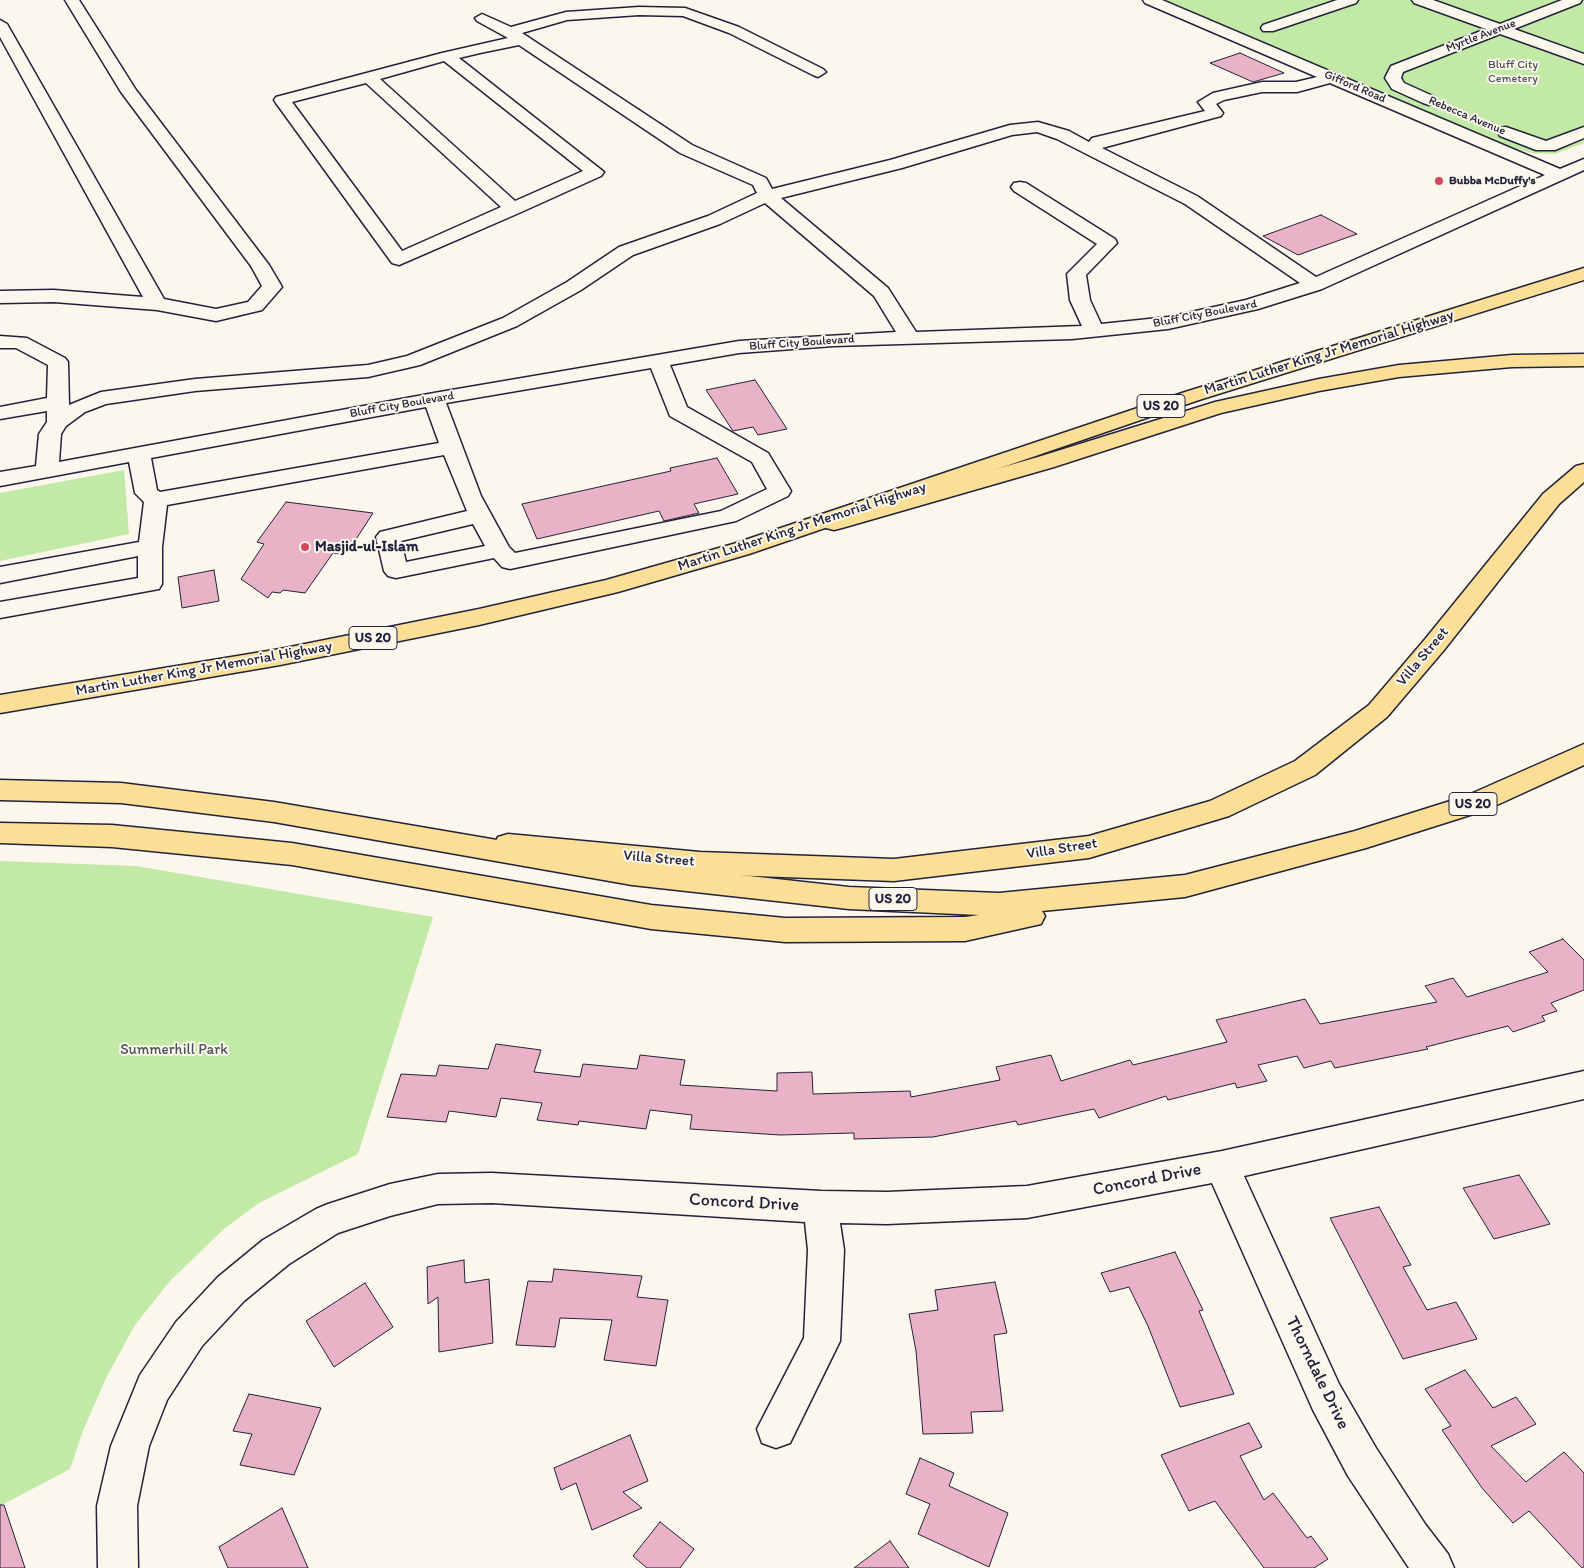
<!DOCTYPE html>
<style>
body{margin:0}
canvas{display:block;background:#fbf7ec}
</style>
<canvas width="1584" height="1568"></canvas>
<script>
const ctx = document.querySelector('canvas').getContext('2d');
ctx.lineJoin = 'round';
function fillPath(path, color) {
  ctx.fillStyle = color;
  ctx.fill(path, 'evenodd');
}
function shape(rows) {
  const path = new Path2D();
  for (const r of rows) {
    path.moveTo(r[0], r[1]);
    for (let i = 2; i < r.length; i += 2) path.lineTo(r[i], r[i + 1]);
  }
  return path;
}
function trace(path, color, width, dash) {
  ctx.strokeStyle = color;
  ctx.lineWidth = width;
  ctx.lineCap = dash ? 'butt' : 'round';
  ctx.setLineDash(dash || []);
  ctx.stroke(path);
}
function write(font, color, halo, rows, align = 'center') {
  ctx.font = font + ' Itim,sans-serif';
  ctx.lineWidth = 4;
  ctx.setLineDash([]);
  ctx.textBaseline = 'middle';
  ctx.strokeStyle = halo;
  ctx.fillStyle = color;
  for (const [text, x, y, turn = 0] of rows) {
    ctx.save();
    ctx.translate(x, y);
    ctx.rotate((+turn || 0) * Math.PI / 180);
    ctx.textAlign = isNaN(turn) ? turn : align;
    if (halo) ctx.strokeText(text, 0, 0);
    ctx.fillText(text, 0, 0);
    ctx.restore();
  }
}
const green = shape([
 [1164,0,1584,0,1584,143,1555,154,1531,153,1502,144],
 [124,470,129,534,0,561,0,493],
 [0,861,136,866,433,917,358,1154,259,1203,224,1229,170,1281,135,1325,106,1378,83,1431,70,1469,0,1506]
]);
const building = shape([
 [1240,53,1284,73,1253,82,1210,63,1240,53],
 [1321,215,1357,234,1298,255,1263,236,1321,215],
 [755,380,787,429,758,435,753,427,733,431,706,390,755,380],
 [717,458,738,494,694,504,699,513,664,521,659,511,537,539,522,504,671,471,670,468,717,458],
 [286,502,373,513,353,544,348,543,341,554,333,553,305,593,283,590,280,593,272,592,268,598,241,579,264,544,257,542,286,502],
 [214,570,219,601,182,608,178,577,214,570],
 [1563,939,1584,960,1584,990,1551,1003,1557,1011,1542,1016,1545,1021,1513,1032,1508,1026,1426,1047,1428,1049,1335,1068,1331,1061,1304,1068,1297,1056,1258,1065,1267,1081,1237,1088,1235,1083,1168,1100,1166,1096,1099,1118,1094,1109,1018,1125,1016,1121,933,1137,854,1139,854,1133,780,1135,690,1129,692,1115,650,1110,646,1129,579,1121,578,1125,537,1120,542,1103,501,1098,496,1117,449,1111,446,1122,387,1117,401,1074,436,1076,439,1065,488,1069,496,1044,541,1050,534,1072,580,1077,583,1064,637,1069,640,1055,685,1060,680,1085,777,1091,777,1073,812,1072,813,1094,910,1091,911,1097,1000,1080,996,1067,1051,1055,1061,1081,1130,1060,1133,1065,1227,1042,1216,1020,1305,999,1320,1024,1437,1002,1425,986,1453,978,1467,997,1548,972,1529,952,1563,939],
 [1519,1175,1550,1224,1494,1239,1463,1188,1519,1175],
 [1379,1207,1411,1265,1403,1267,1427,1310,1456,1302,1477,1339,1403,1359,1330,1218,1379,1207],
 [1175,1252,1203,1310,1199,1311,1234,1394,1180,1407,1148,1326,1129,1287,1110,1292,1101,1273,1175,1252],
 [464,1260,465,1283,489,1279,493,1343,439,1352,438,1297,428,1304,427,1267,464,1260],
 [554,1269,642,1276,637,1297,668,1300,656,1366,604,1360,612,1320,560,1318,555,1347,516,1345,528,1281,552,1282,554,1269],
 [995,1282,1007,1333,994,1335,1003,1411,971,1412,973,1433,923,1434,916,1351,909,1314,938,1310,935,1290,995,1282],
 [365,1283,393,1327,334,1367,306,1321,365,1283],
 [1465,1370,1493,1408,1516,1397,1536,1424,1491,1446,1526,1482,1564,1452,1584,1473,1584,1568,1582,1568,1529,1511,1513,1523,1482,1488,1442,1430,1451,1426,1425,1389,1465,1370],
 [249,1394,321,1408,294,1475,240,1465,252,1434,233,1431,249,1394],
 [1249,1423,1262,1447,1240,1456,1264,1500,1273,1493,1307,1538,1311,1536,1328,1559,1314,1568,1264,1568,1215,1501,1189,1511,1161,1455,1249,1423],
 [630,1435,648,1481,623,1492,642,1508,592,1530,576,1483,561,1490,554,1468,630,1435],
 [920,1458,954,1473,949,1486,1008,1513,989,1567,918,1534,930,1504,906,1494,920,1458],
 [0,1505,4,1505,25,1568,0,1568,0,1505],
 [282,1508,308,1568,228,1568,219,1547,282,1508],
 [660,1522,694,1549,680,1568,647,1568,633,1556,660,1522],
 [890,1541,909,1568,854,1568,890,1541]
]);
const minor = shape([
 [65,0,79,0,136,90,269,265,282,287,262,310,216,321,157,310,54,302,0,303,0,291,54,290,143,297,0,37,0,20,7,24,164,299,216,309,248,302,262,286,251,266,121,92,65,0],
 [1143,0,1162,0,1560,169,1584,159,1584,170,1322,289,1258,309,1168,329,1072,339,833,346,739,353,670,365,687,407,768,453,791,491,788,496,736,521,510,569,502,567,494,558,396,578,388,576,384,571,376,537,380,532,467,511,444,455,167,505,162,547,162,584,159,589,0,618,0,602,138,578,138,556,0,583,0,567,139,542,144,502,135,493,129,462,0,486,0,472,36,466,39,434,47,422,47,411,0,419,0,407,47,398,48,365,16,348,0,348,0,336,27,338,65,358,68,362,69,405,101,392,195,379,368,365,407,356,503,318,567,282,619,247,708,216,757,193,753,185,680,153,519,45,480,53,459,58,604,172,601,176,519,213,399,265,392,263,276,103,274,100,276,97,442,53,508,38,477,21,475,18,482,14,511,27,566,12,639,7,685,8,739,27,823,69,826,72,818,77,813,75,729,33,683,16,639,15,567,20,522,33,692,145,766,178,772,189,890,160,1010,125,1038,122,1069,131,1089,142,1092,138,1205,111,1198,102,1213,93,1262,82,1296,82,1317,77,1145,3,1143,0],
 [444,61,583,171,515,201,380,79,444,61],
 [366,83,501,207,402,251,292,102,366,83],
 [1330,83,1545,175,1316,277,1197,196,1102,148,1221,116,1223,113,1216,104,1224,100,1262,92,1297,92,1330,83],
 [1037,132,1057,139,1185,204,1300,283,1246,300,1168,317,1101,324,1090,300,1086,275,1117,243,1115,239,1026,183,1020,182,1014,183,1011,187,1014,191,1097,244,1067,274,1070,300,1082,326,916,332,888,288,781,198,902,168,1012,135,1037,132],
 [765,203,874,296,896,332,739,341,434,393,59,462,61,434,66,426,85,412,106,404,195,391,368,377,420,365,517,326,581,290,633,255,720,224,765,203],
 [651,368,670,416,752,462,767,489,721,511,515,553,509,547,481,496,446,403,651,368],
 [426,407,439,443,160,492,157,490,151,458,426,407],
 [473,524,485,546,406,562,401,541,473,524],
 [1337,0,1358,0,1356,3,1273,31,1263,31,1261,28,1263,25,1337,0],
 [1412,0,1433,0,1500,24,1562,0,1582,0,1580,3,1514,29,1584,54,1584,64,1500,34,1403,72,1401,78,1404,83,1435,97,1437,100,1429,105,1423,103,1392,89,1385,78,1391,66,1486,29,1414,3,1412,0],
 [1506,127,1546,141,1584,127,1584,138,1555,150,1536,150,1500,136,1498,132,1500,128,1506,127],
 [1584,1071,1584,1099,1244,1176,1339,1384,1376,1448,1425,1524,1448,1554,1454,1568,1409,1568,1348,1476,1313,1410,1212,1183,1027,1218,887,1224,840,1223,844,1250,840,1341,790,1443,776,1448,762,1443,757,1429,804,1338,808,1250,805,1222,492,1203,438,1204,390,1216,338,1233,289,1264,244,1301,202,1346,167,1400,149,1446,137,1506,138,1568,98,1568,97,1506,111,1446,140,1375,176,1322,218,1277,263,1240,316,1209,328,1204,390,1184,438,1174,492,1173,821,1191,887,1192,1027,1186,1222,1151,1584,1071]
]);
const major = shape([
 [1584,354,1584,366,1512,367,1399,377,1319,391,1221,413,1054,467,842,528,834,530,826,528,822,523,826,518,1038,457,1215,402,1319,379,1399,365,1512,355,1584,354],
 [1584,464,1584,482,1559,504,1444,650,1387,717,1315,775,1229,816,1089,858,894,881,700,874,508,856,498,853,494,845,498,837,508,834,700,852,894,859,1089,836,1210,801,1295,761,1369,705,1426,638,1543,494,1576,466,1584,464]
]);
const highway = shape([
 [1584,268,1584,280,1199,400,749,554,618,592,479,625,280,665,0,713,0,695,280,649,479,609,606,580,733,544,1185,392,1584,268],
 [1584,744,1584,765,1486,810,1366,848,1185,897,1042,911,1045,916,1041,924,965,941,785,942,651,929,292,865,112,847,0,843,0,823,112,825,292,843,651,905,785,918,965,917,979,915,849,909,632,885,274,822,121,803,0,800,0,780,121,783,274,802,632,863,849,887,999,893,1185,875,1355,831,1466,796,1584,744]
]);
const markers = [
 [1439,181,5,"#d1495b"],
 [305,547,5,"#d1495b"]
];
const farStreetnames = [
 ["Myrtle Avenue",1481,36,-21],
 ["Gifford Road",1355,87,23],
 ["Rebecca Avenue",1467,116,23],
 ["Bluff City Boulevard",1205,314,-11],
 ["Bluff City Boulevard",802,343,-4],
 ["Bluff City Boulevard",402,405,-10]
];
const farParknames = [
 ["Bluff City",1513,65],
 ["Cemetery",1513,79]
];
const farPoinames = [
 ["Bubba McDuffy's",1449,181]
];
const shields = [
 [1161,406,48],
 [373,638,48],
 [1473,804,48],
 [893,899,48]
];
const shieldNames = [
 ["US 20",1161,406],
 ["US 20",373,638],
 ["US 20",1473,804],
 ["US 20",893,899]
];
const streetNames = [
 ["Martin Luther King Jr Memorial Highway",1329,353,-17],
 ["Martin Luther King Jr Memorial Highway",802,527,-18],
 ["Villa Street",1423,657,-50],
 ["Martin Luther King Jr Memorial Highway",204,669,-10],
 ["Villa Street",1062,849,-9],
 ["Villa Street",659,859,5]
];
const poiNames = [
 ["Masjid-ul-Islam",315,547]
];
const parkNames = [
 ["Summerhill Park",174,1050]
];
const nearStreetnames = [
 ["Concord Drive",1147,1180,-11],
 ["Concord Drive",744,1203,3],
 ["Thorndale Drive",1317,1373,64]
];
fillPath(green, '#c2eaa6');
fillPath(building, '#eab2c6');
trace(building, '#22223b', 1);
trace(minor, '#22223b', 3);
trace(major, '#22223b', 3);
trace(highway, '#22223b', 3);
fillPath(minor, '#fbf7ec');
fillPath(major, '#fbdf96');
fillPath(highway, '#fbdf96');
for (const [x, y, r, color] of markers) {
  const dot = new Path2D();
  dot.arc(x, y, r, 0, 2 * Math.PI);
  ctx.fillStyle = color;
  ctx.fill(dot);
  trace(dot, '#fbf7ec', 2);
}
write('12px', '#22223b', '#fbf7ec', farStreetnames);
write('12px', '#4a5456', '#fbf7ec', farParknames);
write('bold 12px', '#22223b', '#fbf7ec', farPoinames, 'left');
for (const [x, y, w] of shields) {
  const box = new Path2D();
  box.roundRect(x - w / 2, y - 11.5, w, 23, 4);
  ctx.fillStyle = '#fbf7ec';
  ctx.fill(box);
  trace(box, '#22223b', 1);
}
write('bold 14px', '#22223b', null, shieldNames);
write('15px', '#22223b', '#fbf7ec', streetNames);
write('bold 15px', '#22223b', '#fbf7ec', poiNames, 'left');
write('15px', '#4a5456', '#fbf7ec', parkNames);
write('18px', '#22223b', '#fbf7ec', nearStreetnames);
</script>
